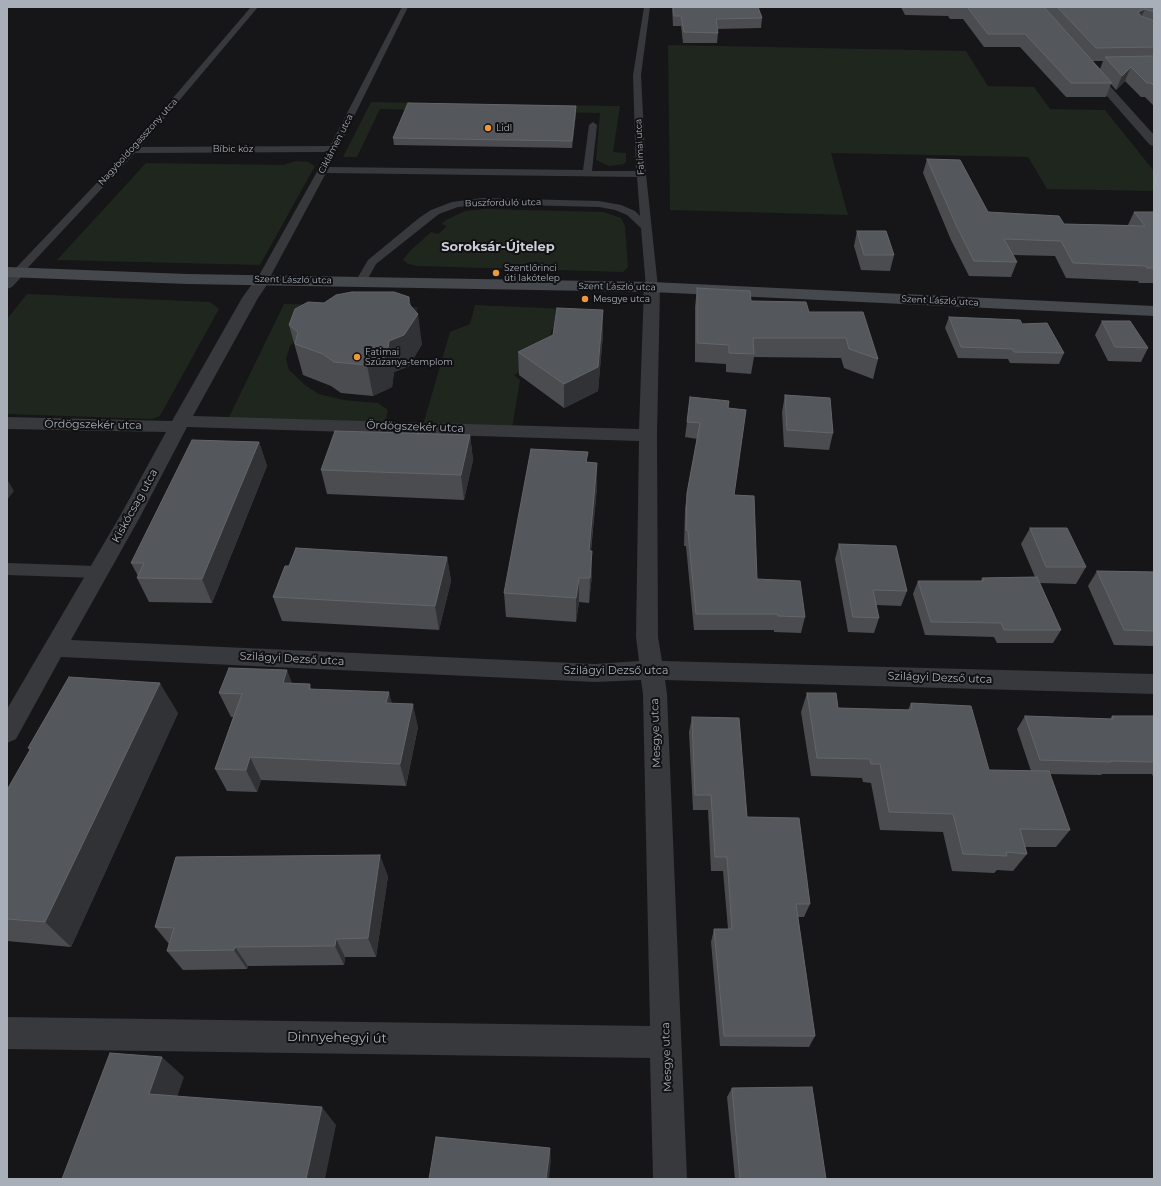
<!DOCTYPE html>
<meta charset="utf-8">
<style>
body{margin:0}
#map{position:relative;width:1161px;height:1186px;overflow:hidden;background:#161618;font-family:Montserrat,sans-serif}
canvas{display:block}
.frame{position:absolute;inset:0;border:8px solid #a9afb8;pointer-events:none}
</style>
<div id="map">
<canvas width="1161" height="1186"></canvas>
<div class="frame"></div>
</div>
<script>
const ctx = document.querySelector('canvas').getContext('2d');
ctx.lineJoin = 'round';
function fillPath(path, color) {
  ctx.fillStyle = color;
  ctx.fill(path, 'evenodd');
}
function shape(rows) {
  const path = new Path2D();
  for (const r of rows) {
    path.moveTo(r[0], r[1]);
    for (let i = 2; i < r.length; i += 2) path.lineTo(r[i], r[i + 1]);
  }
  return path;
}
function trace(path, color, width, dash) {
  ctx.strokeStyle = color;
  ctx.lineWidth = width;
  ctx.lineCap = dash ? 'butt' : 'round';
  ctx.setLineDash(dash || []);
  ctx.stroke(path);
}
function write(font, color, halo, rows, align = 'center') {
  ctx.font = font + ' Montserrat,sans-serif';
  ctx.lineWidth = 4;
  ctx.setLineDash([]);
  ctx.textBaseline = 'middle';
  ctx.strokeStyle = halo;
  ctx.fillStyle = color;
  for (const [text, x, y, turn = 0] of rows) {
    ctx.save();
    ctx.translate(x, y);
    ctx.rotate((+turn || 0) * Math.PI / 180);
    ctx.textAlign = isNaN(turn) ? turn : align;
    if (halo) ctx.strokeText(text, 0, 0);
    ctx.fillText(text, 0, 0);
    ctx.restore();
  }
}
const green = shape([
 [668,45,966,51,988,86,1034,87,1050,109,1105,110,1154,171,1154,191,1047,189,1028,157,831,153,848,215,670,210],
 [371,102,620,106,613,152,626,153,626,162,624,164,609,166,596,160,600,113,380,109,357,157,343,157],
 [296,161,308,162,315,166,260,265,57,260,146,163,283,165],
 [486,209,604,212,621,218,625,226,628,267,623,272,418,266,408,264,403,260,410,251,431,232,438,234,447,226,441,224,446,220,465,211],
 [27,294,210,302,219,309,160,416,152,419,7,414,7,319],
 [284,304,418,307,414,319,302,334,290,346,286,359,289,370,305,385,319,394,344,400,378,403,388,410,385,423,228,419],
 [475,305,591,310,590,329,552,329,546,358,514,375,520,380,512,428,423,425,450,332,470,324]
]);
const lane = shape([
 [251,7,258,7,140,147,330,146,402,7,408,7,329,167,583,170,589,125,593,122,597,125,592,171,636,171,633,75,644,7,650,7,641,75,646,174,658,287,656,289,648,289,646,287,641,228,627,215,615,210,599,207,482,204,458,207,439,214,376,264,365,284,361,285,355,282,368,260,419,218,431,210,452,202,482,198,599,201,621,205,635,211,640,216,637,177,326,173,269,279,267,281,259,281,257,279,328,152,135,153,21,275,13,275,11,273,13,271,130,148,251,7],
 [7,563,97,566,103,568,105,572,103,576,97,578,7,575,7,563]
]);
const street = shape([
 [1088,65,1092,66,1154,135,1154,146,1150,145,1084,70,1083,68,1088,65],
 [17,268,22,270,25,273,12,287,7,289,7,275,12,270,17,268],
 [263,274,268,276,271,279,258,298,193,416,639,429,644,287,647,284,652,282,657,284,660,287,657,435,658,637,662,661,1154,674,1154,694,665,680,667,694,687,1179,653,1179,650,1058,7,1049,7,1017,650,1026,643,694,641,680,595,682,61,657,16,739,7,743,7,709,120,516,166,432,7,429,7,417,172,421,242,298,258,276,263,274],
 [187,427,639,441,636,637,639,661,595,664,71,640,140,517,187,427]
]);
const secondary = shape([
 [7,267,187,274,652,282,1154,306,1154,316,652,292,187,284,7,277,7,267]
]);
const wall = shape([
 [672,7,758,7,762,18,761,28,717,29,718,33,717,43,683,43,681,26,673,26],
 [901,7,1154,7,1154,106,1145,97,1141,97,1125,81,1116,90,1111,84,1106,97,1066,97,1020,47,984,47,963,19,950,19,948,16,905,15],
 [1093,61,1103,61,1100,69],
 [576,106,576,113,572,148,394,145,393,138],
 [927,159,988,212,1064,224,1128,225,1134,212,1154,212,1154,283,1139,283,1138,281,1066,278,1055,256,1013,255,1017,262,1011,277,969,276,951,240,923,173],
 [857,231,894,255,890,271,861,270,854,246],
 [697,288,751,301,809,312,878,359,873,379,844,368,841,358,754,357,751,374,726,372,726,364,695,362,695,307],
 [409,297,411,306,422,344,409,366,394,372,392,387,373,396,341,393,331,386,303,375,289,325,324,303],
 [949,317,1022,324,1064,353,1059,364,1010,363,1008,359,958,358,945,328],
 [1102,321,1148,348,1141,362,1108,361,1095,335],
 [603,334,598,391,564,408,519,375,518,352],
 [785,395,833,433,829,450,784,447,782,412],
 [728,408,734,495,757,579,805,617,801,633,774,632,774,630,694,630,686,546,684,546,685,509,687,493,697,439,685,437,687,422],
 [470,435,473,460,464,500,327,494,321,470],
 [259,442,267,466,212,603,149,602,137,578,138,576,131,563],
 [587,462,597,487,591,551,592,575,589,603,579,602,576,622,506,617,504,593],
 [1030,528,1086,567,1076,584,1040,583,1061,630,1053,643,997,643,994,637,925,635,913,594,918,581,981,581,982,578,1035,577,1021,544],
 [839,544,907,591,901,606,876,605,879,618,874,633,848,632,835,559],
 [447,557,451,581,439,630,282,621,273,597],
 [1097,571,1154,572,1154,646,1114,645,1088,586],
 [293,684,310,684,311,689,392,703,418,727,406,786,261,780,257,792,227,791,215,769,233,717,231,717,219,693],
 [807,693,838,708,908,710,911,703,989,770,1031,771,1017,729,1025,716,1110,719,1112,716,1154,716,1154,779,1152,774,1102,774,1101,775,1050,774,1070,830,1056,847,1025,847,1027,854,1013,871,997,870,994,873,952,871,943,832,880,830,871,783,863,782,862,778,811,776,801,712],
 [178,713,71,947,7,941,7,790,30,750,28,748],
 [692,717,747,817,810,904,804,917,798,917,815,1036,809,1047,720,1046,711,942,714,929,728,929,723,871,711,871,708,810,693,810,689,732],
 [388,876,376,957,345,957,344,965,248,966,247,969,183,970,167,951,169,944,155,927],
 [732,1088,826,1179,735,1179,727,1097]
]);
const shadedWall = shape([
 [1145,9,1139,22,1138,12],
 [1131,67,1125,81,1116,90,1122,76],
 [576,106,576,113,572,148,572,141],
 [409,297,413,321,418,314,422,344,409,366,394,372,392,387,373,396,367,365,389,341,409,304],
 [603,310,603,334,598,391,564,408,564,384],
 [470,435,473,460,464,500,461,475],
 [259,442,267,466,212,603,202,579],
 [597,463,597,487,588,575,589,551],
 [7,479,14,491,7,500],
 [592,551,592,575,589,603,590,578],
 [447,557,451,581,439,630,435,606],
 [579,578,579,602,576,622,576,598],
 [287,670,296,693,283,683],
 [160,683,178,713,71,947,45,922],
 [389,692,395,715,386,703],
 [413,704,418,727,406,786,400,764],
 [250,757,261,780,257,792,246,770],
 [380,855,388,876,376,957,368,938],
 [336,939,345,957,344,965,335,946],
 [235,947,248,966,247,969,234,950],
 [162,1057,184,1077,172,1112,149,1094],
 [322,1107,336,1125,325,1179,306,1179],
 [550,1148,551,1160,549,1179,546,1179]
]);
const building = shape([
 [673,7,758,7,762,18,716,19,718,33,684,32,681,16,674,16,673,7],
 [967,7,1044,7,1112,83,1071,83,1025,34,988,34,967,7],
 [1057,7,1154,7,1154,12,1145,9,1138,12,1141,16,1154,21,1154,47,1096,48,1057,7],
 [1154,56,1154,86,1151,83,1147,83,1131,67,1122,76,1105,57,1154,56],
 [408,103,576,106,572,141,393,138,408,103],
 [927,159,960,160,988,212,1059,216,1064,224,1145,226,1134,212,1154,212,1154,268,1147,268,1146,266,1073,263,1061,241,1004,239,1017,262,974,261,956,225,927,159],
 [857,231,886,231,894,255,864,255,857,231],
 [697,288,750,291,751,301,806,302,809,312,863,312,878,359,849,349,846,338,753,338,754,354,729,353,729,345,697,343,697,288],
 [352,292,394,292,409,297,409,304,418,314,404,335,389,341,387,356,367,365,334,362,323,354,295,344,298,332,289,325,295,309,308,302,324,303,336,295,352,292],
 [557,308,603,310,598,367,564,384,518,352,553,335,557,308],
 [949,317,1020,320,1022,324,1047,323,1064,353,1014,352,1012,349,961,347,949,317],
 [1102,321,1130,321,1148,348,1115,347,1102,321],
 [785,395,830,398,833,433,787,430,785,395],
 [690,397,729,401,728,408,746,410,734,495,754,496,757,579,800,581,805,617,778,616,777,614,696,614,688,531,686,530,687,493,700,423,687,422,690,397],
 [335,431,470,435,461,475,321,470,335,431],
 [192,440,259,442,202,579,137,578,144,563,131,563,192,440],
 [531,449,588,452,586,462,597,463,589,551,592,551,590,578,579,578,576,598,504,593,531,449],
 [1030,528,1067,528,1086,567,1046,567,1030,528],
 [839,544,896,546,907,591,873,590,879,618,853,617,839,544],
 [296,548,447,557,435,606,273,597,285,566,289,566,296,548],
 [1097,571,1154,572,1154,631,1124,630,1097,571],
 [1037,577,1061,630,1004,630,1001,623,931,622,918,581,984,581,982,578,1037,577],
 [229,668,287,670,283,683,310,684,309,689,389,692,386,703,413,704,400,764,250,757,246,770,215,769,242,694,219,693,229,668],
 [69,677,160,683,45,922,7,919,7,790,31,748,28,748,69,677],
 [807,693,836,693,838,708,912,710,911,703,971,706,989,770,1049,771,1070,830,1020,829,1027,854,1006,852,1007,856,963,854,953,814,889,812,880,764,871,764,870,759,817,758,807,693],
 [1025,716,1113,719,1112,716,1154,716,1154,762,1110,761,1111,762,1040,760,1025,716],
 [692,717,739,718,747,817,799,818,810,904,796,904,815,1036,724,1036,714,929,732,929,727,857,715,857,711,795,695,795,692,717],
 [380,855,368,938,336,939,335,946,235,947,234,950,167,951,174,928,155,927,176,857,380,855],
 [110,1053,162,1057,149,1094,322,1107,306,1179,62,1179,110,1053],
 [812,1087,826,1179,740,1179,732,1088,812,1087],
 [436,1137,550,1148,546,1179,429,1179,436,1137]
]);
const markers = [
 [488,128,4,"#ed9839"],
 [496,273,4,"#ed9839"],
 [585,299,4,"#ed9839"],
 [357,357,4,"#ed9839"]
];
const farPoinames = [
 ["Lidl",496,128],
 ["Szentlőrinci",504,268],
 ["úti lakótelep",504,278],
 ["Mesgye utca",593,299],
 ["Fatimai",365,352],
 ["Szűzanya-templom",365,362]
];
const farStreetnames = [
 ["Nagyboldogasszony utca",138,142,-48],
 ["Ciklámen utca",336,144,-63],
 ["Fatimai utca",640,147,-93],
 ["Bíbic köz",233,149],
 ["Buszforduló utca",503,203,-1],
 ["Szent László utca",293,280,1],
 ["Szent László utca",617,287,1],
 ["Szent László utca",940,301,3]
];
const streetNames = [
 ["Ördögszekér utca",93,425,1],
 ["Ördögszekér utca",415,427,2],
 ["Kiskócsag utca",135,506,-61],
 ["Szilágyi Dezső utca",292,659,3],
 ["Szilágyi Dezső utca",616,671],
 ["Szilágyi Dezső utca",940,678,2],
 ["Mesgye utca",656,733,-92],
 ["Mesgye utca",667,1057,-92]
];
const farDistrictnames = [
 ["Soroksár-Újtelep",498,247]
];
const nearStreetnames = [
 ["Dinnyehegyi út",337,1038,1]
];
fillPath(green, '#1e261e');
fillPath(lane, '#37393d');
fillPath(street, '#37393d');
fillPath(secondary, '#45484d');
fillPath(wall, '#4a4c50');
fillPath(shadedWall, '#313235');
fillPath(building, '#54575b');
trace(building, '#62656a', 1);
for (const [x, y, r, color] of markers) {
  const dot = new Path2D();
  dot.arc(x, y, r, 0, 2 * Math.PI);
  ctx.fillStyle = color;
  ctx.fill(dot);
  trace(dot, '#111113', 1.5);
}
write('9px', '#a9afb8', '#111113', farPoinames, 'left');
write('9px', '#a9afb8', '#111113', farStreetnames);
write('11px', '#a9afb8', '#111113', streetNames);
write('bold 13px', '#c9ced4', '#111113', farDistrictnames);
write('13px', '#a9afb8', '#111113', nearStreetnames);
</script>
